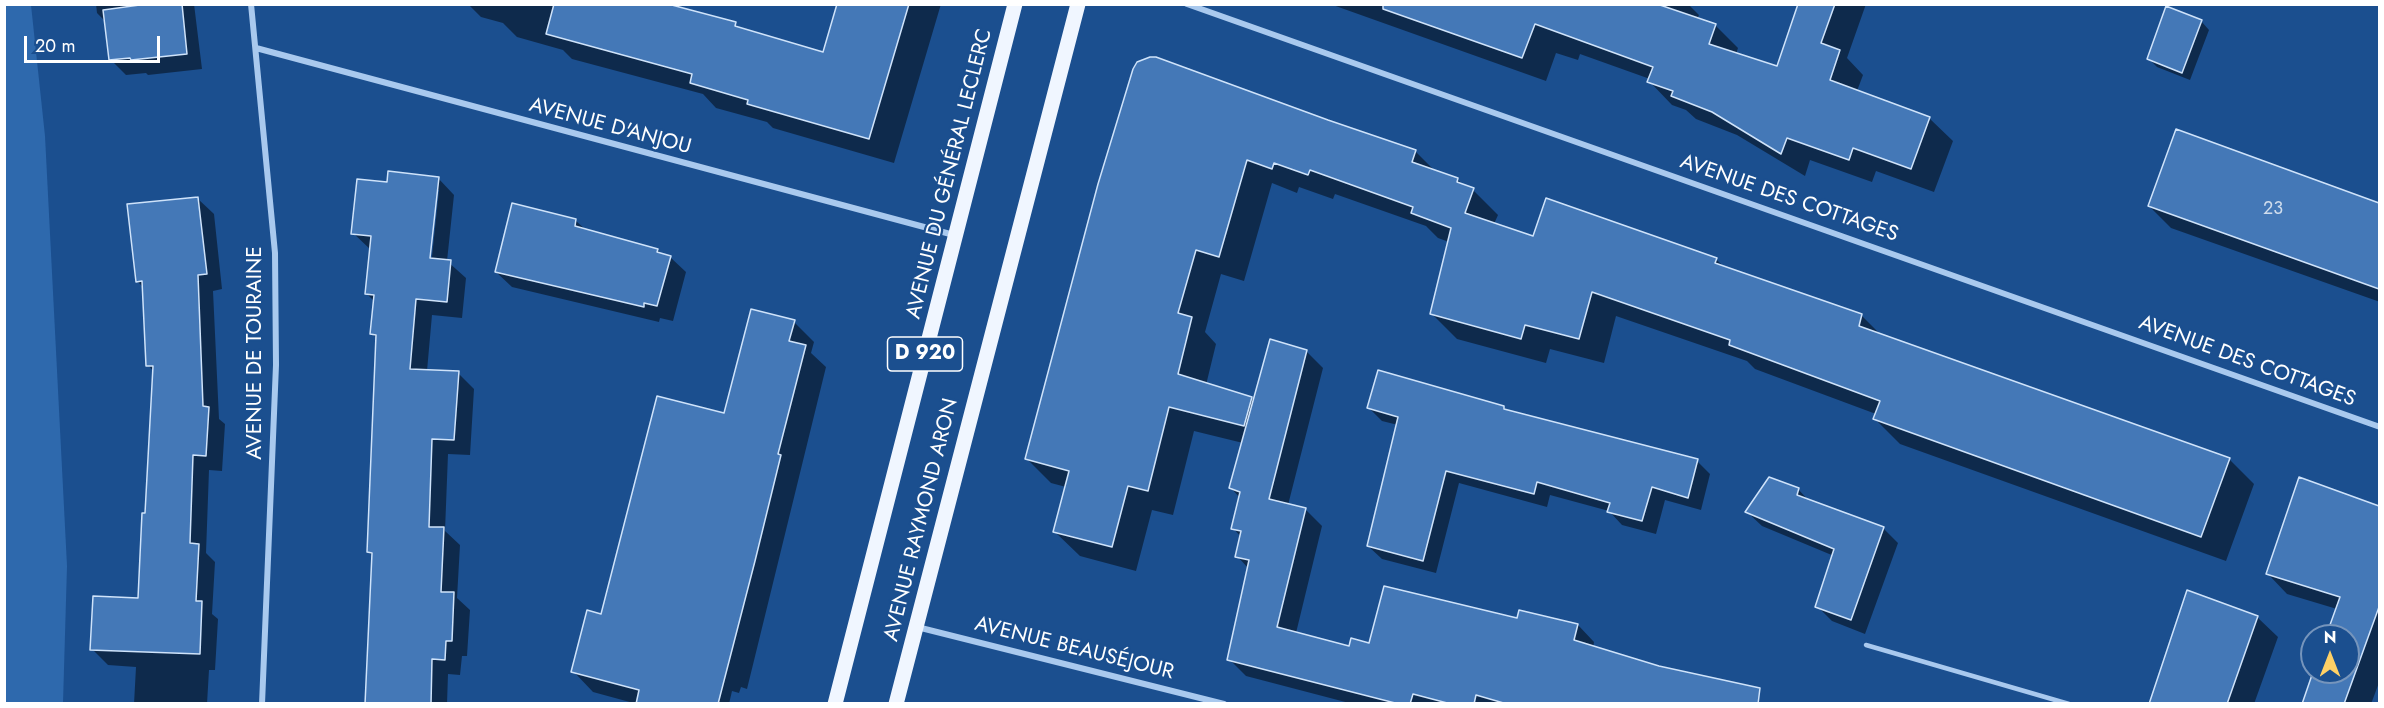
<!DOCTYPE html>
<meta charset="utf-8">
<style>
body{margin:0}
#map{position:relative;width:2384px;height:708px;overflow:hidden;background:#1b4f8f;font-family:Jost,sans-serif}
canvas{display:block}
.frame{position:absolute;inset:0;border:6px solid #fff;pointer-events:none}
.north{position:absolute;left:2300px;top:624px;width:60px;height:60px;box-sizing:border-box;background:#1b4f8f;border:2px solid #7695bc;border-radius:50%;rotate:0deg;font-size:16px;font-weight:700;line-height:24px;text-align:center;color:#fff}
.north::after{content:'';display:block;margin:auto;width:21px;height:27px;background:#ffd166;clip-path:polygon(50% 0,100% 100%,50% 72%,0 100%)}
.scale{position:absolute;left:24px;top:36px;width:136px;height:27px;box-sizing:border-box;border:3px solid #fff;border-top:0;padding-left:8px;font-size:18px;line-height:21px;white-space:nowrap;color:#fff;-webkit-text-stroke:4px #1b4f8f;paint-order:stroke}
</style>
<div id="map">
<canvas width="2384" height="708"></canvas>
<div class="frame"></div>
<div class="north">N</div>
<div class="scale">20 m</div>
</div>
<script>
const ctx = document.querySelector('canvas').getContext('2d');
ctx.lineJoin = 'round';
function fillPath(path, color) {
  ctx.fillStyle = color;
  ctx.fill(path, 'evenodd');
}
function shape(rows) {
  const path = new Path2D();
  for (const r of rows) {
    path.moveTo(r[0], r[1]);
    for (let i = 2; i < r.length; i += 2) path.lineTo(r[i], r[i + 1]);
  }
  return path;
}
function trace(path, color, width, dash) {
  ctx.strokeStyle = color;
  ctx.lineWidth = width;
  ctx.lineCap = dash ? 'butt' : 'round';
  ctx.setLineDash(dash || []);
  ctx.stroke(path);
}
function write(font, color, halo, rows, align = 'center') {
  ctx.font = font + ' Jost,sans-serif';
  ctx.lineWidth = 4.5;
  ctx.setLineDash([]);
  ctx.textBaseline = 'middle';
  ctx.strokeStyle = halo;
  ctx.fillStyle = color;
  for (const [text, x, y, turn = 0] of rows) {
    ctx.save();
    ctx.translate(x, y);
    ctx.rotate((+turn || 0) * Math.PI / 180);
    ctx.textAlign = isNaN(turn) ? turn : align;
    if (halo) ctx.strokeText(text, 0, 0);
    ctx.fillText(text, 0, 0);
    ctx.restore();
  }
}
const green = shape([
 [4,5,31,5,45,136,67,566,63,703,5,703]
]);
const shadow = shape([
 [96,4,194,4,202,69,148,75,146,73,126,75,110,59,106,22,97,13],
 [468,4,662,4,735,24,741,30,824,54,838,4,941,4,894,163,773,128,767,122,716,108,703,94,572,59,563,50,517,37,503,23,481,17],
 [1330,4,1688,4,1699,15,1697,19,1715,25,1738,48,1736,54,1778,68,1800,4,1866,4,1847,58,1863,75,1857,91,1929,118,1953,141,1934,192,1876,171,1872,182,1810,160,1805,176,1737,135,1696,119,1686,110,1672,105,1649,81,1650,79,1580,54,1578,60,1556,53,1546,81],
 [2201,21,2209,30,2190,80,2157,67,2149,59],
 [1327,122,1415,151,1436,172,1457,179,1465,187,1473,190,1498,215,1494,224,1534,238,1716,259,1725,268,1862,316,1881,335,2229,459,2254,484,2226,561,1900,444,1875,419,1876,414,1755,369,1747,361,1616,316,1604,363,1550,349,1546,363,1457,339,1432,314,1449,242,1438,238,1426,226,1335,194,1333,199,1299,187,1297,193,1272,183,1244,281,1221,274,1205,332,1216,344,1206,385,1251,398,1254,401,1306,351,1323,368,1288,505,1305,509,1322,526,1296,633,1350,648,1518,620,1578,625,1594,642,1593,648,1730,704,1353,704,1246,676,1229,659,1249,569,1237,556,1241,537,1233,528,1240,498,1231,488,1243,443,1194,431,1173,515,1152,510,1136,571,1080,556,1055,532,1066,487,1051,483,1026,458,1100,184],
 [2177,131,2380,204,2380,302,2171,228,2149,206],
 [438,178,454,195,447,261,466,278,462,318,432,315,427,371,458,373,474,389,470,455,448,454,445,531,460,545,457,598,470,610,467,656,462,656,460,675,448,674,447,704,367,704,373,556,368,552,378,339,372,334,375,302,367,294,371,250,353,233,389,183],
 [436,190,439,190,431,266,428,265],
 [197,198,214,214,222,289,213,291,219,419,225,424,222,471,209,470,206,553,215,562,212,614,218,619,215,670,209,670,207,704,134,704,136,667,108,665,92,649,140,600,154,372,148,365,144,288,137,281],
 [576,221,586,230,658,250,662,255,670,257,686,272,673,321,660,318,659,322,512,287,496,272],
 [794,322,814,342,811,353,826,367,747,689,741,687,739,693,732,691,729,704,637,704,593,692,573,671,602,615,725,415],
 [1369,408,1504,408,1507,411,1697,461,1710,474,1701,510,1665,500,1656,534,1622,525,1609,511,1550,495,1547,507,1459,483,1436,573,1382,559,1368,546,1398,425,1382,421],
 [2300,479,2380,507,2380,680,2371,704,2303,704,2314,672,2348,672,2348,636,2327,636,2337,609,2287,594,2268,574],
 [1798,489,1810,502,1884,529,1898,543,1865,634,1832,621,1817,606,1834,556,1762,526,1747,512],
 [2257,617,2278,637,2254,704,2150,704]
]);
const building = shape([
 [147,4,182,4,187,54,131,60,130,58,109,60,103,10,147,4],
 [554,4,668,4,736,22,735,26,823,52,837,4,909,4,869,139,747,104,748,100,690,83,692,74,546,34,554,4],
 [1383,4,1657,4,1716,24,1709,44,1777,66,1798,4,1835,4,1821,43,1840,50,1830,80,1930,117,1911,169,1853,148,1849,160,1787,138,1781,154,1712,112,1671,96,1673,91,1647,82,1653,67,1535,24,1522,58,1383,9,1383,4],
 [2166,6,2202,20,2182,73,2147,59,2166,6],
 [1150,57,1156,57,1328,120,1416,150,1412,162,1458,178,1457,182,1474,188,1465,213,1533,236,1546,198,1717,258,1715,263,1862,314,1859,326,2230,458,2201,537,1873,419,1880,401,1729,345,1730,340,1592,292,1579,339,1525,325,1521,339,1430,314,1451,228,1411,213,1413,207,1310,170,1308,175,1274,163,1272,169,1247,160,1219,257,1196,250,1178,313,1192,317,1178,374,1252,397,1244,426,1169,407,1148,491,1128,486,1112,547,1053,532,1069,471,1025,459,1098,184,1133,69,1137,62,1150,57],
 [2176,129,2379,203,2379,289,2148,206,2176,129],
 [388,171,439,177,430,258,451,260,447,302,416,299,410,369,459,371,454,440,432,439,429,527,444,527,441,592,454,592,452,641,446,641,445,660,432,659,431,704,365,704,372,553,367,552,376,335,370,334,374,295,365,294,371,236,351,234,357,179,387,182,388,171],
 [198,197,207,274,198,275,203,406,209,407,206,456,193,455,190,543,199,544,196,601,202,601,200,654,90,650,93,596,138,598,142,513,145,513,153,366,146,366,142,281,136,282,127,204,198,197],
 [512,203,576,219,575,226,658,249,657,252,671,256,657,306,644,303,644,307,495,272,512,203],
 [751,309,795,320,789,341,806,345,778,454,781,455,755,561,718,704,636,704,639,690,571,672,587,610,601,614,657,396,724,413,751,309],
 [1270,339,1307,350,1269,499,1306,508,1277,627,1349,646,1351,638,1369,643,1384,586,1517,618,1519,610,1578,624,1574,640,1659,666,1760,688,1758,704,1507,704,1476,695,1474,704,1451,704,1413,694,1410,704,1399,704,1227,660,1249,560,1235,557,1241,531,1231,529,1240,492,1229,488,1270,339],
 [1378,370,1504,406,1504,409,1698,459,1688,498,1652,487,1642,521,1607,512,1610,503,1537,482,1534,494,1446,471,1423,561,1367,546,1398,417,1367,408,1378,370],
 [1769,477,1799,488,1797,495,1884,527,1851,620,1815,607,1834,549,1745,512,1769,477],
 [2299,477,2379,506,2379,607,2344,704,2302,704,2313,672,2348,672,2348,636,2326,636,2340,597,2266,574,2299,477],
 [2187,590,2258,616,2227,704,2149,704,2187,590]
]);
const lane = shape([
 [1866,645,2069,704]
]);
const street = shape([
 [251,4,275,253,276,365,262,704],
 [1187,4,2380,427],
 [256,48,954,235],
 [917,627,1224,704]
]);
const primary = shape([
 [835,704,1015,4],
 [896,704,1078,4]
]);
const numberNames = [
 ["23",2273,210]
];
const shields = [
 [925,354,75]
];
const shieldNames = [
 ["D 920",925,354]
];
const streetNames = [
 ["AVENUE D'ANJOU",610,127,15],
 ["AVENUE DU GÉNÉRAL LECLERC",950,174,-76],
 ["AVENUE DES COTTAGES",1789,199,19],
 ["AVENUE DE TOURAINE",256,353,-90],
 ["AVENUE DES COTTAGES",2247,362,20],
 ["AVENUE RAYMOND ARON",922,520,-76],
 ["AVENUE BEAUSÉJOUR",1074,649,14]
];
fillPath(green, '#2e69ad');
fillPath(shadow, '#0007');
fillPath(building, '#4478b7');
trace(building, '#cfe3fa', 1.5);
trace(lane, '#a9c9ee', 4.5);
trace(street, '#a9c9ee', 6);
trace(primary, '#f0f6ff', 15);
write('18px', '#d0dded', null, numberNames);
for (const [x, y, w] of shields) {
  const box = new Path2D();
  box.roundRect(x - w / 2, y - 17, w, 34, 4.5);
  ctx.fillStyle = '#1b4f8f';
  ctx.fill(box);
  trace(box, '#fff', 1.5);
}
write('bold 20px', '#fff', null, shieldNames);
write('21px', '#fff', '#1b4f8f', streetNames);
</script>
